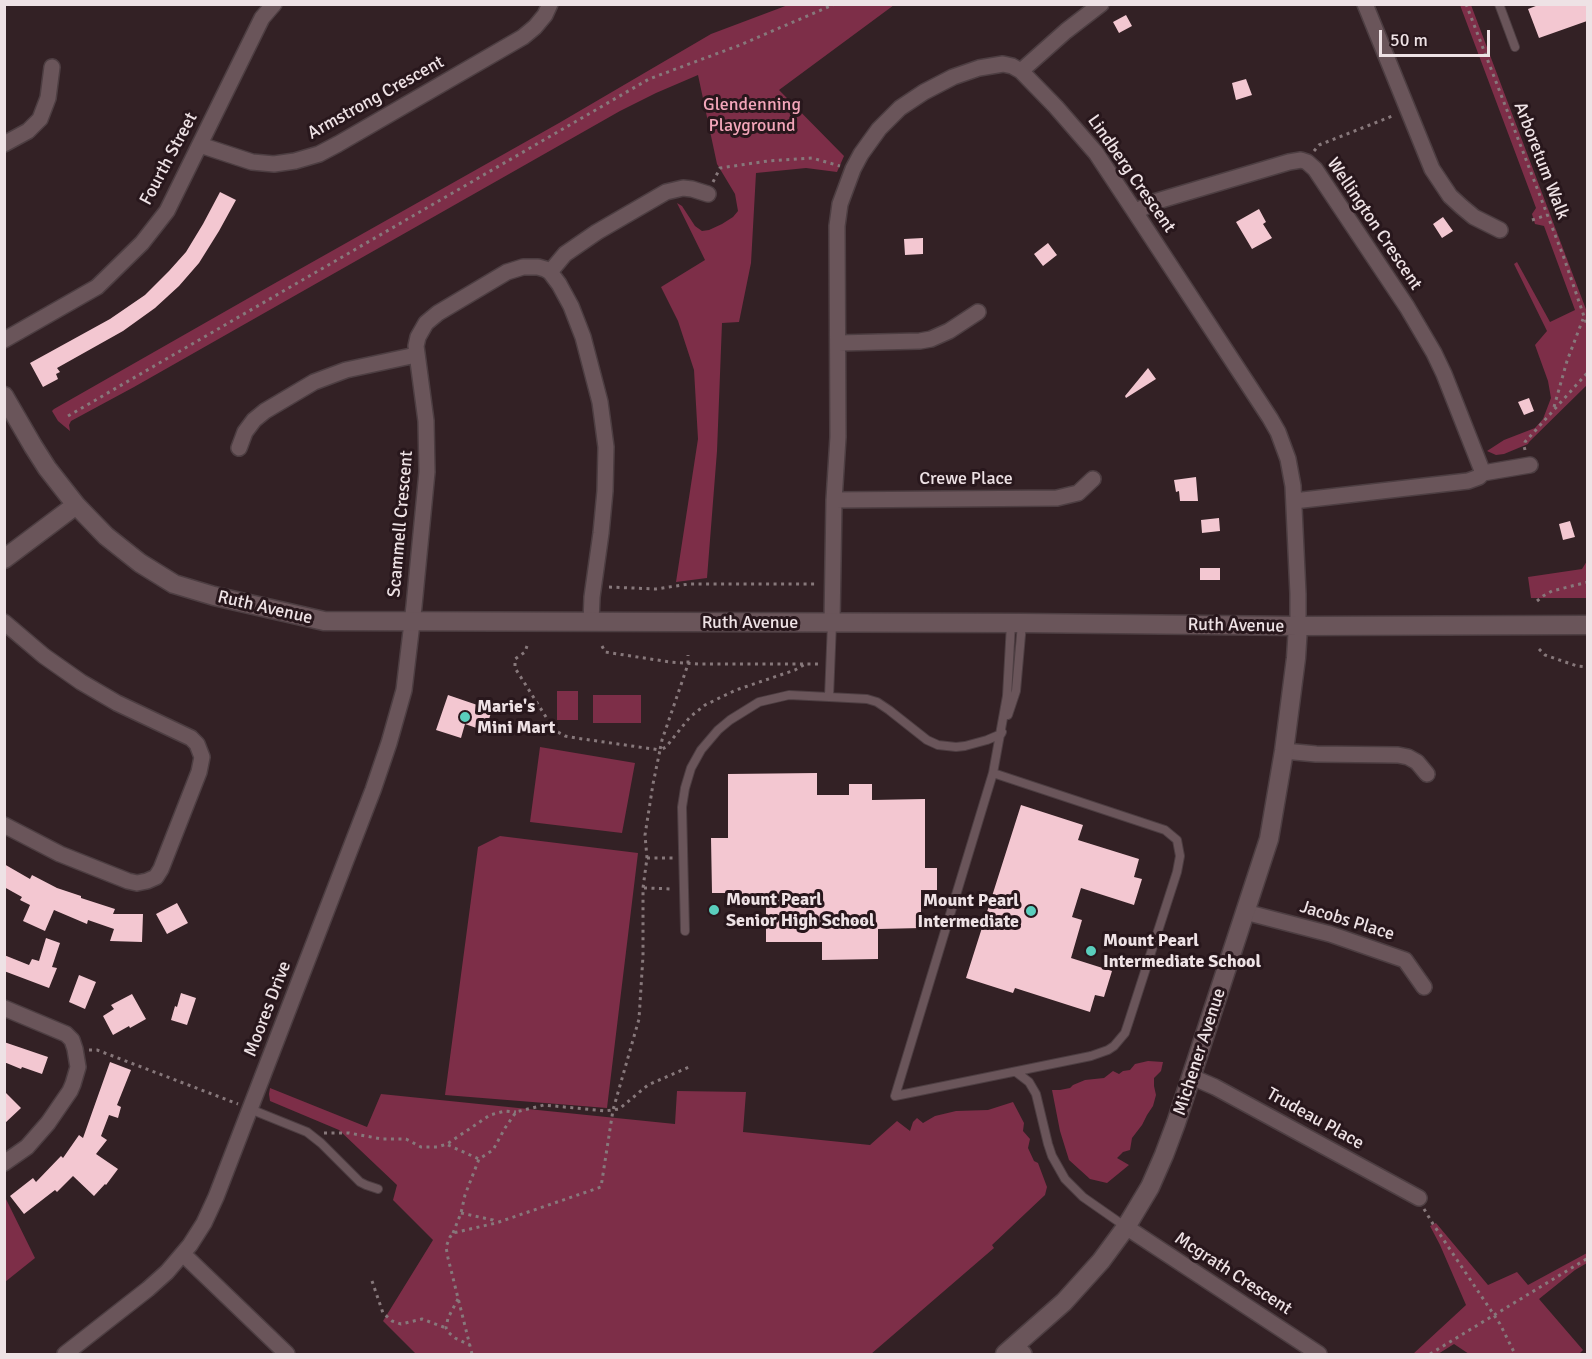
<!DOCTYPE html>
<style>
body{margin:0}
#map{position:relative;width:1592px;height:1359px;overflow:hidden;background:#332125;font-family:Signika,sans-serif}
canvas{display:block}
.frame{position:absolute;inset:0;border:6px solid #eee2e5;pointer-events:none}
.scale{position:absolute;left:1379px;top:30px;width:111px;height:27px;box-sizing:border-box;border:3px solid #eee2e5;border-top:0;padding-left:8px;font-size:18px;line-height:21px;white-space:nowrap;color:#eee2e5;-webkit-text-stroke:4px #28171c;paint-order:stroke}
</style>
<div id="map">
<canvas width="1592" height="1359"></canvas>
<div class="frame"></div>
<div class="scale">50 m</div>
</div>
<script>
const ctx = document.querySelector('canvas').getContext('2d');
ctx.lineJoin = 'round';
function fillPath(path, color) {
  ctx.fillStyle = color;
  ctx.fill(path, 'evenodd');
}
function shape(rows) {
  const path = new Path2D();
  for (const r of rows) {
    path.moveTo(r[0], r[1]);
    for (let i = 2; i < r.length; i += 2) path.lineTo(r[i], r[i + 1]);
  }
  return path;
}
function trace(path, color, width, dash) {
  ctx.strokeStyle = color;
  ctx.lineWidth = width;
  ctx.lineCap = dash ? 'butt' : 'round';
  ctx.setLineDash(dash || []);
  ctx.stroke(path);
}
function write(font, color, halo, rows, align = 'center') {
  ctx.font = font + ' Signika,sans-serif';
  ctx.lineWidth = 6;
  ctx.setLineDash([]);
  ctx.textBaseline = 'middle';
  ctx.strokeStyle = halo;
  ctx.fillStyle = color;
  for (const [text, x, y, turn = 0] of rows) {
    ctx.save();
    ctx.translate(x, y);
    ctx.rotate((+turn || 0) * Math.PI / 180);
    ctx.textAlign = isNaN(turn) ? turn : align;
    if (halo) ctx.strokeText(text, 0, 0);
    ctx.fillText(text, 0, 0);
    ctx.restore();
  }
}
const green = shape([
 [788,5,894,5,779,90,844,156,837,172,806,168,756,173,751,263,739,322,722,323,717,451,707,578,676,582,698,439,694,370,678,321,661,287,705,260,677,203,682,206,695,226,702,231,709,230,722,224,733,217,738,211,735,194,717,164,698,75,656,93,620,111,134,387,71,421,69,425,70,431,58,421,52,411,54,409,261,291,559,123,711,34],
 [1460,5,1471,5,1587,312,1587,385,1529,442,1528,444,1504,454,1496,455,1487,451,1504,440,1535,428,1543,419,1551,398,1548,381,1535,345,1547,331,1514,264,1517,262,1550,322,1575,310,1544,226,1535,224,1532,214,1536,208],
 [1587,561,1587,598,1531,598,1528,577,1582,569],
 [557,691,578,691,578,720,557,720],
 [593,695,641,695,641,723,593,723],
 [540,747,635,763,622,833,530,822],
 [500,836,638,853,607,1108,445,1095,478,847],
 [1148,1061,1163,1062,1161,1071,1154,1078,1154,1086,1156,1095,1153,1106,1147,1115,1142,1125,1132,1138,1130,1150,1123,1152,1117,1158,1129,1165,1107,1183,1090,1179,1069,1160,1060,1131,1052,1090,1060,1090,1070,1088,1073,1085,1085,1080,1104,1078,1113,1071,1119,1074,1123,1071,1130,1070,1135,1064],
 [270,1088,367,1127,381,1094,675,1124,677,1091,746,1092,743,1132,870,1145,897,1121,910,1131,913,1122,917,1118,923,1123,935,1116,956,1111,988,1110,1013,1102,1024,1123,1023,1131,1030,1139,1028,1148,1034,1161,1038,1163,1047,1187,1045,1195,992,1245,994,1248,871,1354,416,1354,383,1321,433,1240,393,1200,397,1185,339,1130,270,1101,269,1094],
 [4,1195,35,1258,5,1282,4,1282],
 [1436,1223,1488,1285,1517,1272,1528,1285,1587,1253,1587,1263,1575,1270,1539,1299,1583,1350,1579,1354,1469,1354,1454,1344,1438,1354,1413,1354,1466,1305,1440,1245,1430,1226]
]);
const building = shape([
 [1541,4,1587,4,1587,21,1539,38,1528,9],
 [1126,15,1132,26,1119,33,1113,22],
 [1246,79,1252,95,1236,100,1232,83],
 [220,192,236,200,219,231,199,263,179,286,155,308,123,331,57,368,60,372,56,374,58,379,43,387,30,363,110,319,145,295,169,271,186,252,203,224],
 [1259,209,1266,222,1263,224,1272,238,1252,249,1236,222],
 [1443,217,1453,231,1442,238,1433,224],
 [923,238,923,254,905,255,904,239],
 [1048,243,1057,255,1043,266,1034,254],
 [1148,368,1156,379,1126,398,1125,396],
 [1529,398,1534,411,1524,415,1518,402],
 [1196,477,1198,501,1180,501,1179,491,1176,492,1174,480],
 [1219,518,1220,531,1202,533,1201,520],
 [1570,521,1575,537,1563,540,1559,524],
 [1200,568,1220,568,1220,580,1200,580],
 [448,695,492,710,485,731,465,724,461,738,436,730],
 [817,773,817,795,849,795,849,784,872,784,872,800,925,799,925,868,937,868,937,890,921,890,921,928,878,929,878,959,822,960,822,942,766,942,766,906,733,906,733,893,712,893,711,838,728,838,728,774],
 [1021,805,1083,825,1078,840,1139,859,1134,877,1142,879,1134,905,1081,888,1072,917,1082,920,1071,958,1112,971,1104,997,1095,995,1090,1012,1015,988,1013,993,966,978],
 [4,864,30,879,32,875,57,888,81,896,81,898,115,909,113,914,143,914,142,942,110,941,114,929,88,920,87,924,54,910,45,931,23,921,30,905,20,900,22,897,4,887],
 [177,903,188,923,167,934,156,914],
 [46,938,60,943,52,967,57,968,49,988,4,971,4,955,29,965,32,959,39,961],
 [79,975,96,982,85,1009,69,1002],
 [181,993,196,998,187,1025,171,1020,175,1006,177,1007],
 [132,994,146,1019,130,1028,129,1026,113,1035,103,1016,114,1009,111,1005],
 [4,1042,48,1057,42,1074,22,1067,21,1069,4,1062],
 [110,1062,131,1070,117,1105,121,1107,118,1118,109,1115,101,1136,107,1140,96,1154,118,1169,106,1185,105,1184,94,1196,73,1176,57,1192,55,1190,24,1214,10,1196,33,1178,36,1182,61,1156,63,1158,79,1135,83,1138],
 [4,1091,21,1108,4,1124]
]);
const path = shape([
 [1466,4,1564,258,1588,328],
 [1314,151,1319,145,1395,115],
 [713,182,720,168,768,161,812,158,840,166],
 [1532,220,1547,215],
 [1554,407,1567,361,1583,319],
 [68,416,649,79,740,45,835,4],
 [1525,450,1524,446,1525,442,1588,372],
 [609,587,656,589,689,584,815,584],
 [1537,601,1543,596,1552,591,1588,582],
 [527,646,525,652,515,659,515,668,546,717,556,731,565,736,576,738,660,750,662,740,683,679,688,664,688,655],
 [602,646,605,652,670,662,699,664,821,664],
 [1539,649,1545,655,1577,666,1588,667],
 [647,858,673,858],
 [644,888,673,889],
 [89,1050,97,1050,238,1104],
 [324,1133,349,1133,382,1139,406,1139,421,1147,437,1147,447,1144,490,1115,505,1111,516,1112],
 [448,1145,479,1159],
 [1424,1209,1433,1224,1500,1324,1515,1354],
 [461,1213,493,1220,496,1222],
 [453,1233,461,1213,465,1195,479,1159,493,1150,505,1128,516,1112,544,1105,605,1111,619,1109,648,1085,689,1067],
 [372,1281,383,1313,392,1321,401,1324,422,1319,446,1328],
 [458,1299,448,1318,446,1328,448,1332,455,1338,470,1345],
 [472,1354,448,1258,446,1247,450,1237,453,1233,496,1223,601,1187,613,1110,639,1019,643,956,643,888,647,858,645,835,653,784,660,750,666,747,690,717,705,705,736,690,795,670,805,664],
 [1430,1354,1588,1258]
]);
const lane = shape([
 [1499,4,1515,47],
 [829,697,867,699,877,702,889,710,927,740,938,745,956,747,965,746,987,740,1001,734,1002,732],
 [1008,715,1016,691,1022,624],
 [993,773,1165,830,1177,840,1180,856,1177,872,1128,1024,1125,1033,1114,1046,1108,1050,1091,1056,895,1096,993,773,1007,696,1011,624],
 [685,931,682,807,685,788,691,768,701,750,718,730,730,720,759,702,789,695,829,697,832,623],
 [1016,1072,1029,1082,1036,1094,1048,1144,1052,1156,1065,1179,1083,1197,1126,1227],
 [250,1109,307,1132,321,1143,360,1182,366,1185,378,1189]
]);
const street = shape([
 [1365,4,1432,169,1450,196,1462,207,1474,217,1500,230],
 [1021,71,1066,31,1101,4],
 [4,144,28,131,40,119,48,98,52,67],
 [200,145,252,162,274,164,295,161,319,154,338,144,523,37,535,27,545,15,550,4],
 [1135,212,1154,202,1289,162,1301,160,1307,162,1315,169,1407,307,1434,353,1444,374,1483,473,1479,477,1468,481,1294,501],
 [550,272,565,254,597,232,666,192,683,188,692,189,708,194],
 [4,340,97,287,142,243,167,211,262,18,274,4],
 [838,343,920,341,931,339,949,331,978,312],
 [239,448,245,432,254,420,265,411,314,382,346,370,416,355],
 [1483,473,1530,465],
 [834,500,1057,498,1078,493,1093,479],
 [4,622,44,656,81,682,117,703,191,738,197,744,202,757,199,772,161,869,156,877,147,881,137,883,128,881,60,854,4,825],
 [832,623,834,500,838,437,837,226,840,204,853,169,861,154,879,129,900,108,924,92,953,77,979,68,1003,64,1012,66,1021,71,1056,107,1096,153,1135,212,1270,418,1278,432,1288,459,1293,486,1298,594,1298,626],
 [1284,751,1316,754,1398,755,1408,757,1417,762,1427,774],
 [1245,912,1330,934,1405,960,1424,987],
 [4,1008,66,1034,72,1040,75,1049,78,1067,73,1084,70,1091,48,1123,27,1147,4,1163],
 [1192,1077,1215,1087,1419,1198],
 [1126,1227,1319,1354],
 [183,1254,287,1354],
 [1016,1345,1024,1354],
 [65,1354,148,1289,167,1272,190,1245,204,1223,216,1197,373,790,389,743,404,690,414,606,427,472,426,421,416,346,418,337,426,323,438,313,507,272,523,267,538,267,545,269,550,272,559,284,571,306,583,337,600,402,606,447,605,491,601,533,592,597,591,622]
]);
const secondary = shape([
 [4,396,33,446,47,468,76,505,106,536,140,563,174,584,214,596,324,621,1022,623,1298,626,1588,625],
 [4,559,76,505],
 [1005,1354,1064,1302,1101,1261,1126,1227,1150,1187,1164,1155,1176,1123,1269,839,1284,751,1296,658,1298,626]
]);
const markers = [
 [465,717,6,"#5acebd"],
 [714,910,6,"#5acebd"],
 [1031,911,6,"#5acebd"],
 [1091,951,6,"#5acebd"]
];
const streetNames = [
 ["Armstrong Crescent",376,98,-29],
 ["Fourth Street",169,159,-62],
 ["Arboretum Walk",1541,161,69],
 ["Lindberg Crescent",1131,174,55],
 ["Wellington Crescent",1374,224,56],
 ["Crewe Place",966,479],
 ["Scammell Crescent",401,524,-85],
 ["Ruth Avenue",265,608,13],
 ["Ruth Avenue",750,623],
 ["Ruth Avenue",1236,626,1],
 ["Jacobs Place",1347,921,17],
 ["Moores Drive",268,1009,-69],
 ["Michener Avenue",1200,1052,-72],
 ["Trudeau Place",1315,1119,29],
 ["Mcgrath Crescent",1233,1274,33]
];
const parkNames = [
 ["Glendenning",752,105],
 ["Playground",752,126]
];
const poiNames = [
 ["Marie's",477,707],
 ["Mini Mart",477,728],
 ["Mount Pearl",726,900],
 ["Senior High School",726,921],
 ["Mount Pearl",1019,901,"right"],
 ["Intermediate",1019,922,"right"],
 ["Mount Pearl",1103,941],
 ["Intermediate School",1103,962]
];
fillPath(green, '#7d2e48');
fillPath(building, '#f3c7d1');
trace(lane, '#4d3e42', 10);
trace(street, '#4d3e42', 18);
trace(secondary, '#4d3e42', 21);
trace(path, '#87787b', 3, [3, 4.5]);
trace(lane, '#6a555a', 8);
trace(street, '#6a555a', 15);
trace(secondary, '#6a555a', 18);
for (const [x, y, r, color] of markers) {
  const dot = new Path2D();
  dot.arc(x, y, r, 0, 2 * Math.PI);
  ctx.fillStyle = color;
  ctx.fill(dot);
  trace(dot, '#28171c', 2);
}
write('18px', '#eee2e5', '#28171c', streetNames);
write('18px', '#f4a6ba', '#28171c', parkNames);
write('bold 18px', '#eee2e5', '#28171c', poiNames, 'left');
</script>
